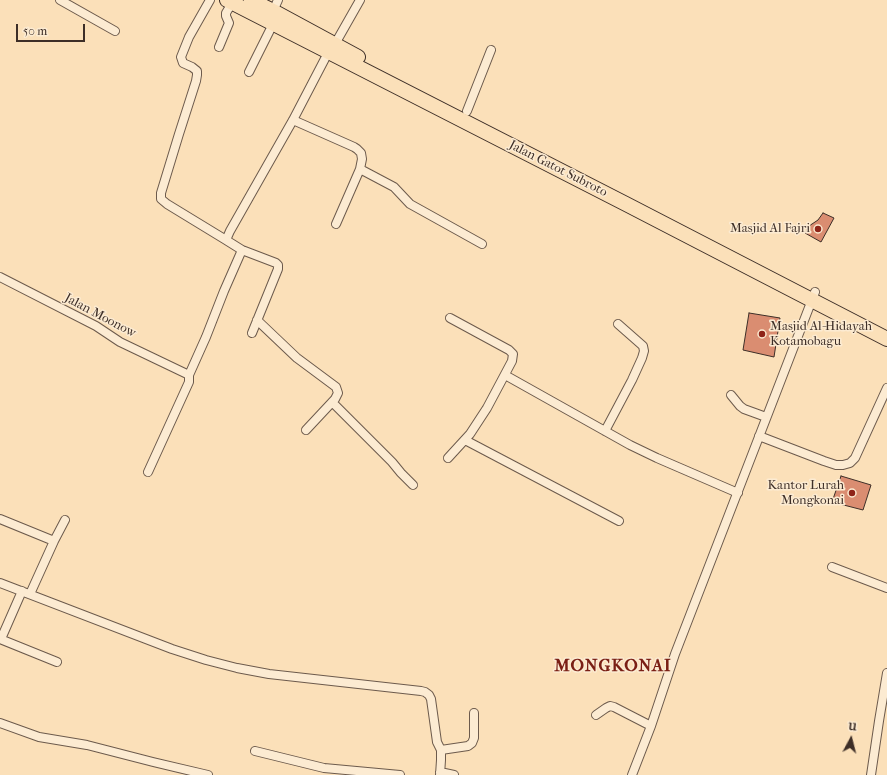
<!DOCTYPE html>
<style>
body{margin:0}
#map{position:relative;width:887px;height:775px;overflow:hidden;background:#fbe0b9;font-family:"IM FELL French Canon",serif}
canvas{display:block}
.north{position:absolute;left:831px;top:719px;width:40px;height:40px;-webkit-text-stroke:3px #fcebd2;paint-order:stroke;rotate:7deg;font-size:11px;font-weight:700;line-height:16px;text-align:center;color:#3d2e27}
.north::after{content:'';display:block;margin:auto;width:14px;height:18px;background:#3d2e27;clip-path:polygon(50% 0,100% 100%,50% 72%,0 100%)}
.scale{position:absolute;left:16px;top:24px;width:69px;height:18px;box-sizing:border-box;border:2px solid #3d2e27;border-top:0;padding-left:5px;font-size:12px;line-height:14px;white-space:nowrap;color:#3d2e27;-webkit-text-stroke:3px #fcebd2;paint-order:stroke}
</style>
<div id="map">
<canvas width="887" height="775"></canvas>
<div class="north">U</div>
<div class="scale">50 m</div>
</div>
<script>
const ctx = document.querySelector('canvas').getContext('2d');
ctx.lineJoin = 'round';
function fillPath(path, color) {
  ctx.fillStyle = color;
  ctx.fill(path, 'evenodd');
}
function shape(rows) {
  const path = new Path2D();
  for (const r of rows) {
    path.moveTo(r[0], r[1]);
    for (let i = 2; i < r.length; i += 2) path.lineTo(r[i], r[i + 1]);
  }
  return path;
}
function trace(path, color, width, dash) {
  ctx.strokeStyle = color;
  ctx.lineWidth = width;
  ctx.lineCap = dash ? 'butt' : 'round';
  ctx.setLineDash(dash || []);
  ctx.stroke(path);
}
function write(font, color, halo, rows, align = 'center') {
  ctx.font = font + ' "IM FELL French Canon",serif';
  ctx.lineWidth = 3;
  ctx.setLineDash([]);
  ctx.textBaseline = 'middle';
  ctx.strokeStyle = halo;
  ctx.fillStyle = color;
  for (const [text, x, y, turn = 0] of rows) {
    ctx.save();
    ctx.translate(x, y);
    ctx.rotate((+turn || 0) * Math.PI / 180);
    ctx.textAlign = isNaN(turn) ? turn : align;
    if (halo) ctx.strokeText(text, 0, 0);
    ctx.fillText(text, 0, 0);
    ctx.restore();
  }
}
const building = shape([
 [823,213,834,218,821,242,805,233,809,226,818,220,823,213],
 [749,313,780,318,774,357,743,350,749,313],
 [841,476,871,485,863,510,832,502,841,476]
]);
const street = shape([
 [60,0,115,31],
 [210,0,189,37,181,57,183,63,192,67,197,71,197,75,196,81,179,134,161,193,161,199,167,204,226,240],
 [273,11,278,0],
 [335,44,360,0],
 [219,47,229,23,226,16,226,13,232,3],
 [249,72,273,24],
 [467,111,491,50],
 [293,120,354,147,357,149,361,153,362,159,360,169,336,224],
 [360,169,394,187,410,204,482,244],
 [0,277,96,326,120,342,189,375],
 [257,320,297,358,336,387,338,393,335,399,306,430],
 [252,333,278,269,278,265,276,263,242,250,226,240,230,231,293,120,330,49],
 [505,375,630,445,657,458,738,493],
 [731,395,740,406,744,409,766,417],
 [332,402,392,462,401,473,413,485],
 [605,431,632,380,642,358,644,351,643,346,618,324],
 [759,436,824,461,836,465,843,465,850,463,855,458,887,388],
 [465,440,619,521],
 [448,458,470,434,487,408,512,361,513,354,509,350,450,318],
 [148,472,189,382,189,375,206,337,224,291,242,250],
 [0,519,54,541],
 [832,567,887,588],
 [0,583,172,649,206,660,237,668,269,674,421,691,425,692,429,695,431,699,437,742,441,750,441,760,440,775],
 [30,594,54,541,65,520],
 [0,639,57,662],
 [1,639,22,591],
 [596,715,606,708,610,706,614,707,651,726],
 [0,723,39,737,87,745,153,762,208,775],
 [441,750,468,746,472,743,474,738,474,713],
 [255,751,324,768,400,775],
 [440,772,454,775],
 [632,775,651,726,675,654,815,292],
 [871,775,879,721,887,673]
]);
const highway = shape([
 [227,0,626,204,887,339],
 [251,0,273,11,358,57]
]);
const markers = [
 [818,229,4,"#8f2418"],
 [762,334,4,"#8f2418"],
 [852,493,4,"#8f2418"]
];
const streetNames = [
 ["Jalan Gatot Subroto",558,169,27],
 ["Jalan Moonow",100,316,28]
];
const poiNames = [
 ["Masjid Al Fajri",810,229],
 ["Masjid Al-Hidayah",770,327,"left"],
 ["Kotamobagu",770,342,"left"],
 ["Kantor Lurah",844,486],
 ["Mongkonai",844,501]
];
const districtNames = [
 ["MONGKONAI",613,667]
];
fillPath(building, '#da8d71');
trace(building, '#3d2e27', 1);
trace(street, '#6c5a4c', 10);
trace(highway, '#3d2e27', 16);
trace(street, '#fcebd2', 8);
trace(highway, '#fbe0b9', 14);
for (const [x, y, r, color] of markers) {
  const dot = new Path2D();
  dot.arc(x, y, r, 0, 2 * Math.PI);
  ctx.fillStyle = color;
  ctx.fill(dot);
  trace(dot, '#fcebd2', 1.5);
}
write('13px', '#3d2e27', '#fcebd2', streetNames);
write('13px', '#3d2e27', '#fcebd2', poiNames, 'right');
ctx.letterSpacing = '1px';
write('bold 17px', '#7a1f14', '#fcebd2', districtNames);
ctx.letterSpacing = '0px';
</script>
